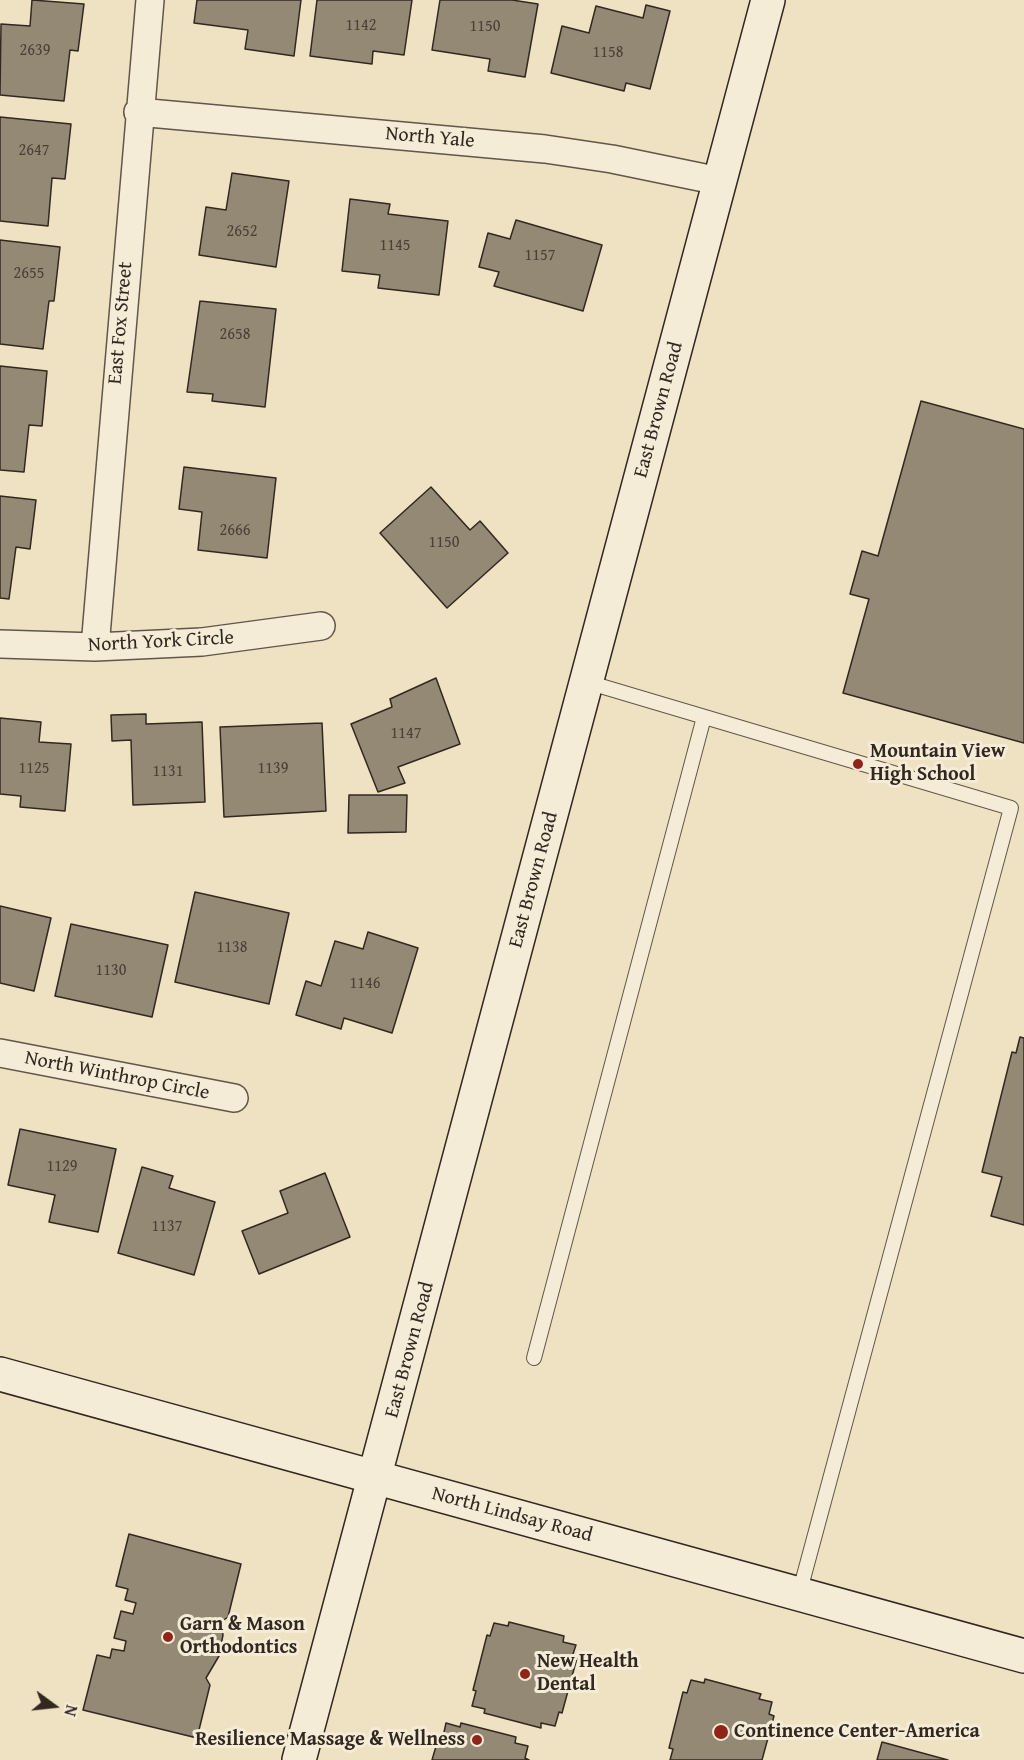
<!DOCTYPE html>
<style>
body{margin:0}
#map{position:relative;width:1024px;height:1760px;overflow:hidden;background:#efe2c2;font-family:"Gentium Book Plus",serif}
canvas{display:block}
.north{position:absolute;left:24px;top:1676px;width:60px;height:60px;-webkit-text-stroke:4px #f5ecd7;paint-order:stroke;rotate:105deg;font-size:16px;font-weight:700;line-height:24px;text-align:center;color:#322820}
.north::after{content:'';display:block;margin:auto;width:21px;height:27px;background:#322820;clip-path:polygon(50% 0,100% 100%,50% 72%,0 100%)}
</style>
<div id="map">
<canvas width="1024" height="1760"></canvas>
<div class="north">N</div>
</div>
<script>
const ctx = document.querySelector('canvas').getContext('2d');
ctx.lineJoin = 'round';
function fillPath(path, color) {
  ctx.fillStyle = color;
  ctx.fill(path, 'evenodd');
}
function shape(rows) {
  const path = new Path2D();
  for (const r of rows) {
    path.moveTo(r[0], r[1]);
    for (let i = 2; i < r.length; i += 2) path.lineTo(r[i], r[i + 1]);
  }
  return path;
}
function trace(path, color, width, dash) {
  ctx.strokeStyle = color;
  ctx.lineWidth = width;
  ctx.lineCap = dash ? 'butt' : 'round';
  ctx.setLineDash(dash || []);
  ctx.stroke(path);
}
function write(font, color, halo, rows, align = 'center') {
  ctx.font = font + ' "Gentium Book Plus",serif';
  ctx.lineWidth = 6;
  ctx.setLineDash([]);
  ctx.textBaseline = 'middle';
  ctx.strokeStyle = halo;
  ctx.fillStyle = color;
  for (const [text, x, y, turn = 0] of rows) {
    ctx.save();
    ctx.translate(x, y);
    ctx.rotate((+turn || 0) * Math.PI / 180);
    ctx.textAlign = isNaN(turn) ? turn : align;
    if (halo) ctx.strokeText(text, 0, 0);
    ctx.fillText(text, 0, 0);
    ctx.restore();
  }
}
const building = shape([
 [32,0,84,4,78,51,70,50,64,101,0,95,1,24,30,26,32,0],
 [197,0,301,0,294,56,245,49,248,30,194,23,197,0],
 [317,0,412,0,404,55,373,51,372,64,310,56,317,0],
 [440,0,512,0,538,4,525,77,488,71,490,59,432,50,440,0],
 [646,5,670,11,650,89,626,83,624,91,551,73,562,26,589,33,596,6,643,18,646,5],
 [0,117,71,124,65,179,52,178,48,226,0,221,0,117],
 [232,173,289,181,276,267,199,255,206,207,226,210,232,173],
 [350,199,390,204,388,214,448,221,439,295,378,288,380,275,342,271,350,199],
 [516,220,602,245,583,311,494,286,499,272,479,267,488,233,510,239,516,220],
 [0,240,60,247,54,301,49,301,43,349,0,344,0,240],
 [200,301,276,309,265,407,212,401,213,394,187,392,200,301],
 [0,366,47,371,42,426,29,425,24,472,0,470,0,366],
 [921,401,1024,429,1024,743,843,693,869,599,850,594,862,551,878,556,921,401],
 [184,467,276,478,267,558,198,550,202,512,179,509,184,467],
 [431,487,470,530,480,521,508,553,447,608,380,533,431,487],
 [0,496,36,500,30,549,16,547,9,599,0,598,0,496],
 [436,678,460,744,398,767,405,783,378,792,351,724,392,707,390,699,436,678],
 [146,714,146,724,202,722,205,802,133,805,131,740,112,741,111,715,146,714],
 [0,718,41,722,39,742,71,744,65,811,20,807,21,796,0,794,0,718],
 [322,723,326,811,224,817,220,727,322,723],
 [349,795,407,795,406,832,348,833,349,795],
 [195,892,289,913,269,1004,175,982,195,892],
 [0,906,51,918,34,991,0,983,0,906],
 [71,924,168,945,152,1017,55,996,71,924],
 [368,932,418,948,392,1033,344,1018,341,1029,296,1015,306,981,321,986,335,941,363,949,368,932],
 [1020,1037,1024,1038,1024,1225,991,1216,1002,1177,982,1172,1012,1052,1016,1053,1020,1037],
 [20,1129,116,1149,98,1232,49,1222,55,1195,8,1185,20,1129],
 [142,1167,173,1176,169,1188,215,1202,194,1275,118,1253,142,1167],
 [325,1173,350,1237,259,1274,242,1231,288,1213,280,1191,325,1173],
 [129,1534,241,1564,228,1617,221,1622,223,1635,219,1656,206,1678,210,1685,197,1738,83,1710,97,1655,110,1658,112,1649,124,1651,126,1641,114,1638,121,1611,133,1614,136,1603,125,1600,128,1589,116,1586,129,1534],
 [509,1622,564,1636,563,1642,576,1645,572,1657,577,1658,562,1713,559,1712,555,1726,541,1723,541,1728,484,1713,485,1709,472,1706,476,1691,473,1690,487,1635,490,1636,494,1623,508,1626,509,1622],
 [705,1679,761,1694,759,1699,772,1702,769,1714,774,1716,762,1760,670,1760,673,1749,669,1748,683,1692,687,1693,691,1680,704,1683,705,1679],
 [446,1723,460,1727,461,1723,516,1737,515,1743,528,1746,525,1758,529,1760,432,1760,439,1736,443,1737,446,1723],
 [882,1742,948,1760,877,1760,882,1742]
]);
const service = shape([
 [587,682,1011,808,799,1594],
 [534,1358,704,717]
]);
const minor = shape([
 [138,112,545,149,612,159,719,181],
 [0,644,95,647,202,642,321,626],
 [95,647,150,0],
 [0,1053,234,1098]
]);
const secondary = shape([
 [0,1374,1024,1656],
 [299,1760,768,0]
]);
const markers = [
 [858,764,6,"#8f2418"],
 [168,1637,6,"#8f2418"],
 [525,1674,6,"#8f2418"],
 [721,1732,8,"#8f2418"],
 [477,1740,6,"#8f2418"]
];
const numberNames = [
 ["1142",361,26],
 ["1150",485,27],
 ["2639",35,51],
 ["1158",608,53],
 ["2647",34,151],
 ["2652",242,232],
 ["1145",395,246],
 ["1157",540,256],
 ["2655",29,274],
 ["2658",235,335],
 ["2666",235,531],
 ["1150",444,543],
 ["1147",406,734],
 ["1125",34,769],
 ["1139",273,769],
 ["1131",168,772],
 ["1138",232,948],
 ["1130",111,971],
 ["1146",365,984],
 ["1129",62,1167],
 ["1137",167,1227]
];
const streetNames = [
 ["North Yale",430,138,5],
 ["East Fox Street",121,323,-85],
 ["East Brown Road",659,410,-75],
 ["North York Circle",161,642,-3],
 ["East Brown Road",534,880,-75],
 ["North Winthrop Circle",117,1076,11],
 ["East Brown Road",410,1350,-75],
 ["North Lindsay Road",512,1515,15]
];
const poiNames = [
 ["Mountain View",870,752],
 ["High School",870,775],
 ["Garn & Mason",180,1625],
 ["Orthodontics",180,1648],
 ["New Health",537,1662],
 ["Dental",537,1685],
 ["Continence Center-America",734,1732],
 ["Resilience Massage & Wellness",465,1740,"right"]
];
fillPath(building, '#948974');
trace(building, '#322820', 1.5);
trace(service, '#615648', 16);
trace(minor, '#615648', 30);
trace(secondary, '#322820', 36);
trace(service, '#f5ecd7', 14);
trace(minor, '#f5ecd7', 27);
trace(secondary, '#f5ecd7', 33);
for (const [x, y, r, color] of markers) {
  const dot = new Path2D();
  dot.arc(x, y, r, 0, 2 * Math.PI);
  ctx.fillStyle = color;
  ctx.fill(dot);
  trace(dot, '#f5ecd7', 2);
}
write('16px', '#4a4035', null, numberNames);
write('20px', '#322820', '#f5ecd7', streetNames);
write('bold 20px', '#322820', '#f5ecd7', poiNames, 'left');
</script>
